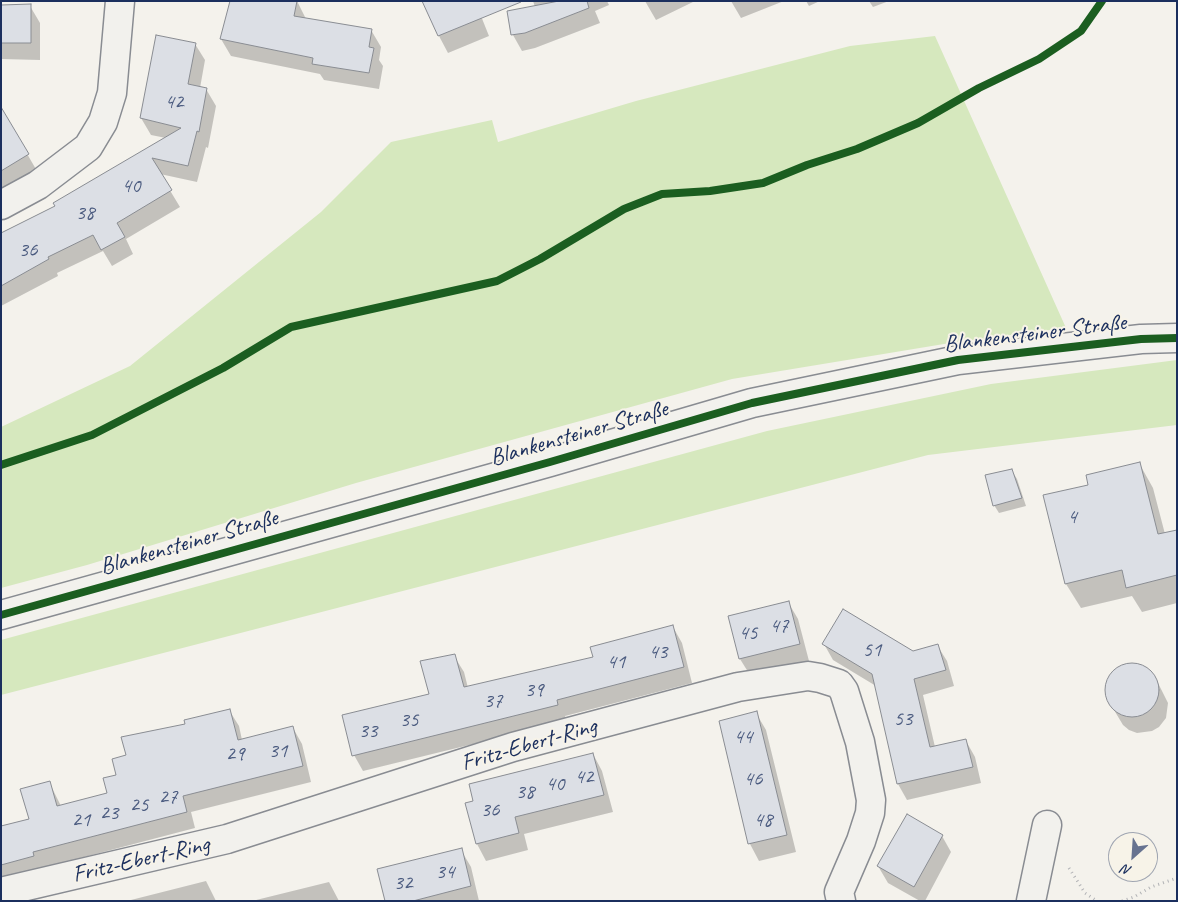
<!DOCTYPE html>
<meta charset="utf-8">
<style>
body{margin:0}
#map{position:relative;width:1178px;height:902px;overflow:hidden;background:#f4f2ec;font-family:Caveat,sans-serif}
canvas{display:block}
.frame{position:absolute;inset:0;border:2px solid #1b2f5e;pointer-events:none}
.north{position:absolute;left:1108px;top:832px;width:50px;height:50px;box-sizing:border-box;background:#f7f3e8;border:1px solid #9fa5b1;border-radius:50%;rotate:206deg;font-size:14px;font-weight:700;line-height:20px;text-align:center;color:#1b2f5e}
.north::after{content:'';display:block;margin:auto;width:18px;height:22px;background:#677390;clip-path:polygon(50% 0,100% 100%,50% 72%,0 100%)}
</style>
<div id="map">
<canvas width="1178" height="902"></canvas>
<div class="frame"></div>
<div class="north">N</div>
</div>
<script>
const ctx = document.querySelector('canvas').getContext('2d');
ctx.lineJoin = 'round';
function fillPath(path, color) {
  ctx.fillStyle = color;
  ctx.fill(path, 'evenodd');
}
function shape(rows) {
  const path = new Path2D();
  for (const r of rows) {
    if (r.length === 3) {
      path.moveTo(r[0] + r[2], r[1]);
      path.arc(r[0], r[1], r[2], 0, 2 * Math.PI);
      continue;
    }
    path.moveTo(r[0], r[1]);
    for (let i = 2; i < r.length; i += 2) path.lineTo(r[i], r[i + 1]);
  }
  return path;
}
function trace(path, color, width, dash) {
  ctx.strokeStyle = color;
  ctx.lineWidth = width;
  ctx.lineCap = dash ? 'butt' : 'round';
  ctx.setLineDash(dash || []);
  ctx.stroke(path);
}
function write(font, color, halo, rows, align = 'center') {
  ctx.font = font + ' Caveat,sans-serif';
  ctx.lineWidth = 4;
  ctx.setLineDash([]);
  ctx.textBaseline = 'middle';
  ctx.strokeStyle = halo;
  ctx.fillStyle = color;
  for (const [text, x, y, turn = 0] of rows) {
    ctx.save();
    ctx.translate(x, y);
    ctx.rotate((+turn || 0) * Math.PI / 180);
    ctx.textAlign = isNaN(turn) ? turn : align;
    if (halo) ctx.strokeText(text, 0, 0);
    ctx.fillText(text, 0, 0);
    ctx.restore();
  }
}
const green = shape([
 [935,36,1066,328,950,343,732,379,356,483,87,565,1,588,1,427,130,366,321,212,391,142,492,120,498,142,636,101,850,46],
 [1177,360,1177,425,928,455,1,695,1,640,767,431,991,384]
]);
const shadow = shape([
 [297,1,306,19,371,30,381,47,379,60,383,66,379,89,324,80,320,74,231,56,221,39],
 [423,1,475,1,489,36,448,53,439,36],
 [533,1,607,1,609,5,595,11,600,23,535,48,522,51,513,35,509,12,535,7],
 [645,1,695,1,656,20],
 [731,1,784,1,741,18],
 [806,1,820,1,809,6],
 [869,1,889,1,873,7],
 [1,6,30,6,40,23,40,60,1,59],
 [195,44,205,60,200,88,206,89,216,106,208,148,206,147,197,182,160,174,180,207,126,239,133,254,112,266,103,251,57,273,58,276,1,306,1,235,56,206,166,138,151,135,141,118],
 [1,109,37,171,1,193],
 [1139,463,1153,488,1165,534,1177,531,1177,603,1142,612,1132,596,1081,608,1066,584],
 [1012,471,1017,479,1026,506,999,513,994,505],
 [788,602,798,619,809,661,750,675,740,659],
 [673,627,682,643,692,683,565,716,567,721,363,771,354,755,431,695,454,656,464,672,468,688,594,658],
 [824,644,912,652,937,645,947,661,954,686,923,695,935,747,966,741,975,757,981,783,907,800,898,784,876,686,833,660],
 [1133,664,1141,665,1148,669,1155,677,1168,703,1166,718,1159,727,1152,731,1137,733,1129,730,1123,725,1108,700,1106,691,1107,683,1111,674,1122,665],
 [229,710,239,726,242,740,293,728,302,744,311,782,191,812,195,828,42,868,43,873,1,883,1,828,30,820,49,782,61,806,109,794,127,756,186,724],
 [756,713,766,730,796,852,759,861,750,844,720,722],
 [593,754,602,771,613,812,524,834,528,850,486,861,477,844],
 [942,836,951,852,925,901,920,901,888,883,878,866],
 [461,850,471,867,479,901,387,901],
 [206,881,216,901,127,901],
 [329,882,339,901,252,901]
]);
const building = shape([
 [230,1,297,1,294,16,372,29,369,47,374,48,369,73,312,64,313,58,220,39,230,1],
 [422,1,521,1,521,2,438,36,422,1],
 [559,1,587,1,589,8,525,33,511,35,507,11,559,1],
 [31,4,31,43,1,43,1,5,31,4],
 [156,35,196,43,188,84,207,88,199,132,197,131,188,166,152,158,172,190,117,223,125,237,101,250,93,235,48,257,49,259,1,286,1,233,55,206,53,203,181,128,140,118,156,35],
 [1,107,29,154,1,171,1,107],
 [1140,462,1158,534,1177,530,1177,575,1126,588,1122,570,1065,584,1043,495,1088,485,1086,475,1140,462],
 [1012,469,1022,498,993,506,985,475,1012,469],
 [789,601,800,644,739,659,728,616,789,601],
 [843,609,913,651,938,644,946,670,914,679,930,747,966,739,973,767,897,784,872,674,822,644,843,609],
 [673,625,684,667,557,700,558,705,352,756,342,715,429,694,420,661,455,654,464,687,593,657,590,647,673,625],
 [1132,690,27],
 [230,709,238,740,293,726,303,766,183,796,187,812,33,852,34,856,1,865,1,826,29,819,20,789,50,781,57,806,107,793,103,778,116,775,112,759,126,755,121,737,185,724,184,720,230,709],
 [757,711,787,835,748,844,719,721,757,711],
 [593,753,604,795,515,817,519,833,476,844,465,803,473,801,469,784,593,753],
 [907,814,943,835,914,887,877,866,907,814],
 [462,848,471,886,413,901,385,901,377,869,462,848]
]);
const path = shape([
 [1069,868,1085,893,1097,901],
 [1122,901,1134,897,1151,887,1177,878]
]);
const minor = shape([
 [1,205,38,185,88,147,103,122,112,93,120,1],
 [1,892,227,839,513,747,738,687,808,676,820,678,839,684,844,691,860,742,871,800,870,813,861,841,839,892,841,901],
 [1031,901,1047,825]
]);
const major = shape([
 [1,615,550,462,752,403,958,360,1141,339,1177,338]
]);
const cycleway = shape([
 [1,465,92,435,223,368,291,327,497,281,540,259,624,209,662,194,710,191,763,183,807,165,857,149,918,123,979,88,1039,59,1081,31,1102,1],
 [1,615,550,462,752,403,958,360,1141,339,1177,338]
]);
const numberNames = [
 ["42",174,102],
 ["40",131,186],
 ["38",85,213],
 ["36",28,250],
 ["4",1072,517],
 ["47",779,626],
 ["45",748,633],
 ["51",872,650],
 ["43",658,652],
 ["41",616,662],
 ["39",534,690],
 ["37",493,701],
 ["53",903,719],
 ["35",409,720],
 ["33",368,731],
 ["44",743,737],
 ["31",278,751],
 ["29",235,754],
 ["42",584,777],
 ["46",753,779],
 ["40",555,784],
 ["38",525,792],
 ["27",168,797],
 ["25",139,805],
 ["36",490,810],
 ["23",109,813],
 ["21",81,820],
 ["48",763,820],
 ["34",445,872],
 ["32",403,883]
];
const streetNames = [
 ["Blankensteiner Straße",1035,334,-7],
 ["Blankensteiner Straße",579,434,-16],
 ["Blankensteiner Straße",189,543,-16],
 ["Fritz-Ebert-Ring",529,745,-16],
 ["Fritz-Ebert-Ring",141,860,-13]
];
fillPath(green, '#d6e8be');
fillPath(shadow, '#0003');
fillPath(building, '#dcdfe5');
trace(building, '#898c92', 1);
trace(minor, '#898c92', 31);
trace(major, '#898c92', 31);
trace(path, '#b1b2b5', 3, [1, 4]);
trace(minor, '#f2f1ed', 28);
trace(major, '#f2f1ed', 28);
trace(cycleway, '#1b5e20', 8);
write('21px', '#4c5c80', null, numberNames);
write('24px', '#1b2f5e', '#f7f3e8', streetNames);
</script>
